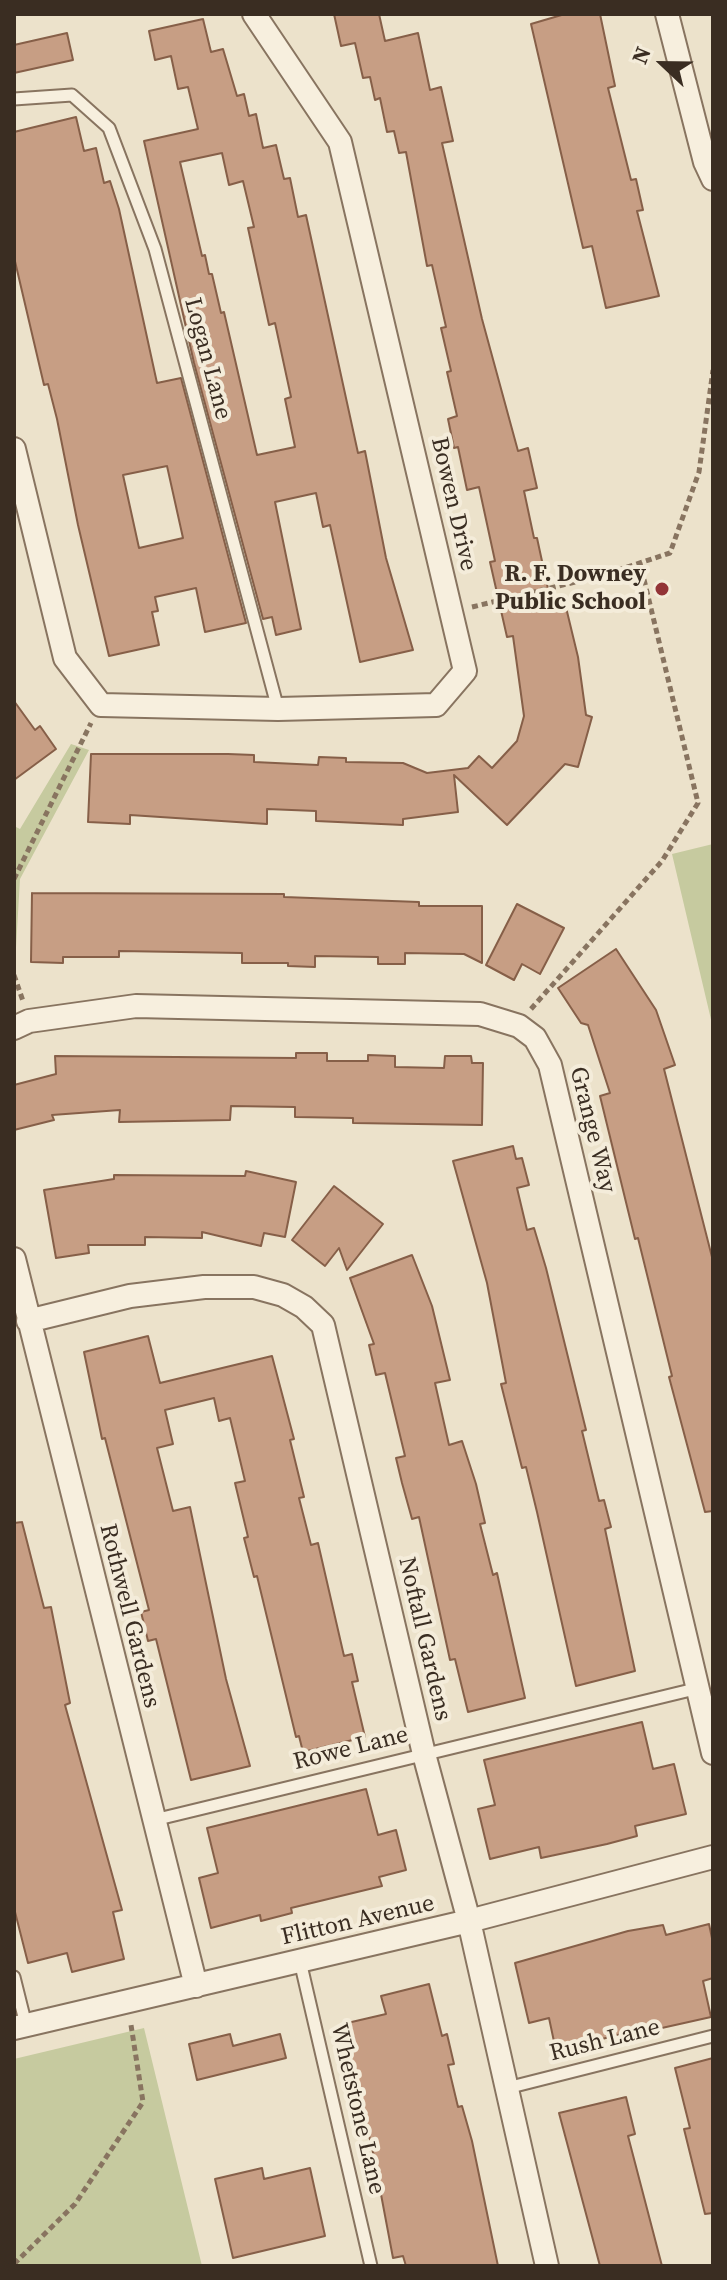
<!DOCTYPE html>
<style>
body{margin:0}
#map{position:relative;width:727px;height:2280px;overflow:hidden;background:#ece2cb;font-family:"Source Serif 4",serif}
canvas{display:block}
.frame{position:absolute;inset:0;border:16px solid #3a2d22;pointer-events:none}
.north{position:absolute;left:623px;top:24px;width:80px;height:80px;-webkit-text-stroke:6px #f4ecda;paint-order:stroke;rotate:292deg;font-size:22px;font-weight:700;line-height:32px;text-align:center;color:#3a2d22}
.north::after{content:'';display:block;margin:auto;width:28px;height:36px;background:#3a2d22;clip-path:polygon(50% 0,100% 100%,50% 72%,0 100%)}
</style>
<div id="map">
<canvas width="727" height="2280"></canvas>
<div class="frame"></div>
<div class="north">N</div>
</div>
<script>
const ctx = document.querySelector('canvas').getContext('2d');
ctx.lineJoin = 'round';
function fillPath(path, color) {
  ctx.fillStyle = color;
  ctx.fill(path, 'evenodd');
}
function shape(rows) {
  const path = new Path2D();
  for (const r of rows) {
    path.moveTo(r[0], r[1]);
    for (let i = 2; i < r.length; i += 2) path.lineTo(r[i], r[i + 1]);
  }
  return path;
}
function trace(path, color, width, dash) {
  ctx.strokeStyle = color;
  ctx.lineWidth = width;
  ctx.lineCap = dash ? 'butt' : 'round';
  ctx.setLineDash(dash || []);
  ctx.stroke(path);
}
function write(font, color, halo, rows, align = 'center') {
  ctx.font = font + ' "Source Serif 4",serif';
  ctx.lineWidth = 8;
  ctx.setLineDash([]);
  ctx.textBaseline = 'middle';
  ctx.strokeStyle = halo;
  ctx.fillStyle = color;
  for (const [text, x, y, turn = 0] of rows) {
    ctx.save();
    ctx.translate(x, y);
    ctx.rotate((+turn || 0) * Math.PI / 180);
    ctx.textAlign = isNaN(turn) ? turn : align;
    if (halo) ctx.strokeText(text, 0, 0);
    ctx.fillText(text, 0, 0);
    ctx.restore();
  }
}
const green = shape([
 [71,744,89,750,20,879,14,982,14,826,20,829],
 [713,844,713,1028,672,854],
 [144,2028,202,2266,14,2266,14,2059]
]);
const building = shape([
 [334,14,379,14,385,41,418,33,430,90,441,87,453,141,442,143,482,319,518,451,528,448,537,488,524,491,534,538,537,538,550,598,563,595,578,657,586,715,592,717,578,767,565,764,507,825,454,775,458,812,403,819,403,825,316,821,316,811,267,809,267,824,130,815,130,824,88,822,91,754,228,754,254,755,254,762,318,765,319,757,346,758,346,762,403,763,427,773,468,768,479,756,492,768,517,741,524,716,513,636,507,637,490,562,495,561,479,487,467,490,458,447,454,448,448,419,457,416,447,372,451,371,441,328,446,327,432,265,427,266,406,152,399,153,394,131,387,132,380,98,375,100,370,77,363,78,355,43,341,46,334,14],
 [565,14,600,14,615,86,608,88,631,180,636,179,643,210,637,211,659,296,606,308,592,246,583,248,531,24,565,14],
 [203,19,211,52,223,49,237,96,244,94,249,116,256,114,263,148,276,145,284,179,290,178,298,217,306,215,358,453,365,451,386,558,413,650,360,662,330,525,323,527,316,493,275,502,301,629,276,635,272,617,263,619,194,363,144,141,198,129,188,87,178,89,171,56,155,60,149,31,203,19],
 [222,153,229,185,243,181,254,227,248,228,269,325,275,323,291,397,285,399,295,447,257,455,224,312,221,313,212,274,209,274,205,255,202,256,180,162,222,153],
 [67,33,73,60,14,73,14,45,67,33],
 [76,117,84,151,96,148,104,183,110,181,119,209,157,383,181,378,246,623,205,632,196,588,155,597,158,611,152,612,159,645,109,656,78,525,57,419,48,384,44,385,14,257,14,132,76,117],
 [167,466,183,538,139,548,123,475,167,466],
 [14,701,35,730,40,726,56,749,14,780,14,701],
 [32,893,284,894,284,897,419,902,419,906,482,906,482,963,464,954,405,953,405,964,378,964,378,957,315,956,315,967,288,966,288,963,242,963,242,953,119,951,119,957,63,957,63,963,31,962,32,893],
 [517,904,564,928,540,974,522,964,514,980,486,965,517,904],
 [616,949,656,1010,675,1065,664,1069,713,1261,713,1511,705,1512,669,1377,672,1376,638,1238,635,1239,600,1096,610,1093,588,1025,581,1023,558,988,616,949],
 [296,1053,327,1053,327,1061,368,1061,368,1055,395,1056,395,1067,444,1068,445,1056,471,1056,472,1063,483,1063,482,1125,353,1123,353,1118,295,1117,295,1107,231,1106,230,1120,119,1122,120,1110,52,1115,54,1120,14,1130,14,1085,56,1074,55,1056,296,1058,296,1053],
 [513,1146,516,1159,522,1158,529,1185,517,1188,527,1230,534,1228,546,1268,586,1430,582,1431,599,1501,604,1500,611,1527,605,1529,635,1671,576,1686,537,1512,526,1467,522,1468,501,1384,506,1383,487,1283,453,1161,513,1146],
 [246,1171,296,1182,285,1237,264,1233,261,1246,202,1232,202,1238,145,1237,145,1245,88,1245,89,1253,56,1258,44,1190,114,1179,114,1175,245,1176,246,1171],
 [334,1186,383,1224,347,1270,339,1248,325,1266,292,1240,334,1186],
 [412,1255,432,1306,450,1380,435,1383,449,1445,462,1441,476,1484,485,1523,480,1524,493,1575,497,1573,525,1698,468,1712,455,1659,450,1660,419,1517,412,1519,402,1483,396,1458,405,1456,385,1373,376,1375,369,1345,374,1344,350,1278,412,1255],
 [148,1336,160,1383,272,1356,294,1439,290,1440,304,1497,299,1498,311,1545,318,1543,344,1656,352,1654,358,1681,352,1682,365,1737,303,1752,299,1736,296,1737,257,1576,254,1577,244,1538,248,1537,235,1483,245,1481,230,1418,219,1421,214,1398,165,1410,173,1444,157,1448,173,1511,190,1507,226,1679,250,1766,191,1780,156,1639,148,1641,141,1612,149,1610,105,1438,102,1439,84,1352,148,1336],
 [22,1522,44,1608,51,1607,70,1703,65,1705,122,1910,113,1912,124,1959,72,1972,67,1953,28,1963,14,1908,14,1523,22,1522],
 [642,1722,653,1769,674,1764,686,1814,635,1826,637,1836,607,1844,541,1858,539,1847,490,1859,478,1809,495,1805,484,1760,642,1722],
 [366,1789,378,1835,396,1830,406,1870,379,1877,382,1886,291,1908,292,1913,261,1921,260,1915,211,1928,199,1878,218,1873,207,1828,366,1789],
 [709,1924,713,1943,713,1978,703,1981,711,2017,626,2036,625,2033,556,2051,549,2018,529,2023,515,1963,628,1931,663,1925,666,1935,709,1924],
 [429,1984,442,2036,447,2034,454,2064,448,2065,458,2107,462,2106,472,2141,498,2266,406,2266,403,2256,393,2258,380,2189,376,2189,370,2163,375,2161,343,2024,386,2014,381,1996,429,1984],
 [230,2034,233,2046,280,2034,286,2058,197,2080,189,2044,230,2034],
 [713,2058,713,2213,705,2214,684,2129,690,2128,675,2068,713,2058],
 [626,2097,635,2134,628,2136,662,2266,600,2266,559,2113,626,2097],
 [262,2168,264,2179,310,2168,325,2236,233,2258,215,2179,262,2168]
]);
const path = shape([
 [472,607,600,576,670,553,699,472,713,370],
 [14,879,91,723],
 [14,975,23,1001],
 [531,1009,662,861,698,803,640,563],
 [14,2264,75,2204,143,2102,131,2025]
]);
const service = shape([
 [14,99,72,95,109,128,155,249,278,709],
 [154,1820,699,1688],
 [300,1961,371,2266],
 [14,1977,26,2025],
 [507,2088,713,2036]
]);
const minor = shape([
 [667,14,705,162,713,179],
 [14,449,65,658,101,705,278,709,436,705,465,671,340,142,254,14],
 [14,1028,29,1021,136,1006,480,1014,519,1026,535,1038,550,1065,713,1753],
 [14,1259,196,1986],
 [28,1321,130,1296,204,1287,254,1287,283,1295,304,1307,323,1325,424,1754,469,1921,547,2266],
 [14,2028,469,1921,713,1857]
]);
const markers = [
 [662,589,8,"#933437"]
];
const streetNames = [
 ["Logan Lane",207,359,75],
 ["Bowen Drive",453,504,77],
 ["Grange Way",592,1130,76],
 ["Rothwell Gardens",129,1616,76],
 ["Noftall Gardens",424,1639,77],
 ["Rowe Lane",351,1749,-14],
 ["Flitton Avenue",358,1921,-13],
 ["Rush Lane",605,2041,-14],
 ["Whetstone Lane",357,2109,77]
];
const poiNames = [
 ["R. F. Downey",646,575],
 ["Public School",646,603]
];
fillPath(green, '#c6ca9f');
fillPath(building, '#c79e84');
trace(building, '#865f48', 2);
trace(service, '#887460', 15);
trace(minor, '#887460', 26);
trace(path, '#887460', 5, [6, 4]);
trace(service, '#f7efde', 11);
trace(minor, '#f7efde', 22);
for (const [x, y, r, color] of markers) {
  const dot = new Path2D();
  dot.arc(x, y, r, 0, 2 * Math.PI);
  ctx.fillStyle = color;
  ctx.fill(dot);
  trace(dot, '#f4ecda', 3);
}
write('24px', '#3a2d22', '#f4ecda', streetNames);
write('bold 24px', '#3a2d22', '#f4ecda', poiNames, 'right');
</script>
